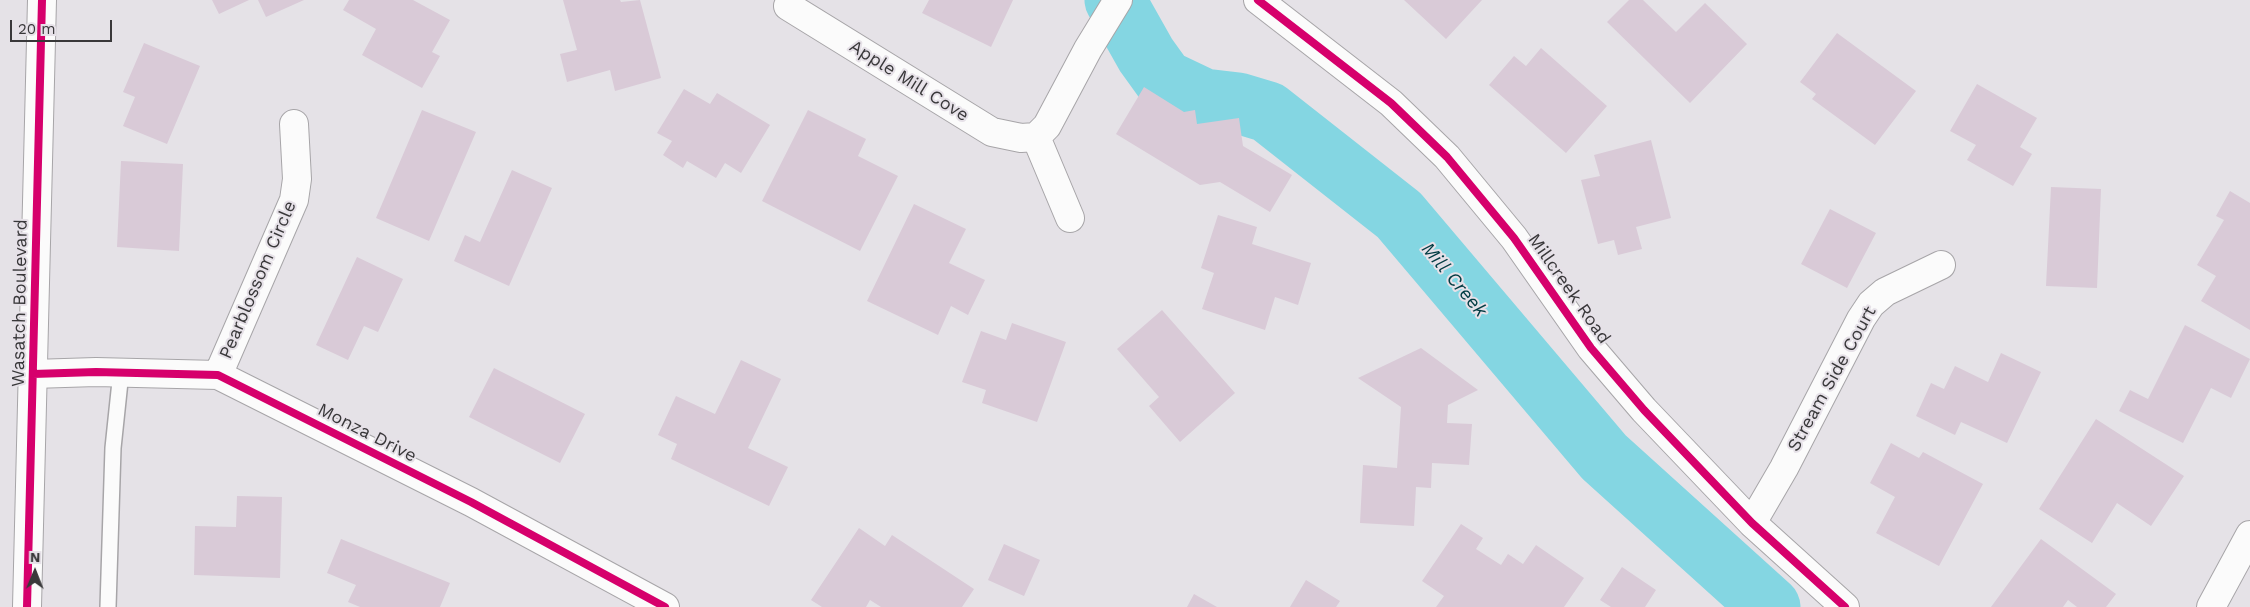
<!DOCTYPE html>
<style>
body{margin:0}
#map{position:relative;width:2250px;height:607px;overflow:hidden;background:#e5e2e7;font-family:"Work Sans",sans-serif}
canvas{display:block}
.north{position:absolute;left:10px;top:547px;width:50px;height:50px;-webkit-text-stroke:4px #e6e1e8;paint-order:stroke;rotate:1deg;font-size:14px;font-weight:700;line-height:20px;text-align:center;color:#39383a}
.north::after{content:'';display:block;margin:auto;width:18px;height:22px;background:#39383a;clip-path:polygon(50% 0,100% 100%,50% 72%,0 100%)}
.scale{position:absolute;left:10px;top:20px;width:102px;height:22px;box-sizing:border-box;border:2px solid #39383a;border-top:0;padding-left:6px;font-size:15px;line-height:18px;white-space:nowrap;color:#39383a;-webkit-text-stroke:4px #e6e1e8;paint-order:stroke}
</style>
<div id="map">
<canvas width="2250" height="607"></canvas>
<div class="north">N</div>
<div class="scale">20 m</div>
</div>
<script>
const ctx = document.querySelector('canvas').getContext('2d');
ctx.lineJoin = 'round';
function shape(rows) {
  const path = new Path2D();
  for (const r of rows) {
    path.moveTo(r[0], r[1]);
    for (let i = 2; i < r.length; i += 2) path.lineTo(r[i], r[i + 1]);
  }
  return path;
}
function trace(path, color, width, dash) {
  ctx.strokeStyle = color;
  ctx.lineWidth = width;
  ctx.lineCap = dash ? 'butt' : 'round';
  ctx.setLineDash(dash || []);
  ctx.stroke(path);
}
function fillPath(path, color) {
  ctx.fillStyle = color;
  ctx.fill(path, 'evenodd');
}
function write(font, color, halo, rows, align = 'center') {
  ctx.font = font + ' "Work Sans",sans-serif';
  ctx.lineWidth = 4;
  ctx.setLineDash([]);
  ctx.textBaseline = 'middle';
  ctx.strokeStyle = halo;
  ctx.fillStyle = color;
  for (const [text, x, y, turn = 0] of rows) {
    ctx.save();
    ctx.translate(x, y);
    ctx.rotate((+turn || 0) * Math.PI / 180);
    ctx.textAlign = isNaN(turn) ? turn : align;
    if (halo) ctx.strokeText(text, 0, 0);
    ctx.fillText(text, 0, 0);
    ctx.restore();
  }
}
const river = shape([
 [1115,0,1146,55,1164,80,1204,99,1238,103,1268,112,1399,215,1604,457,1770,607]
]);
const building = shape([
 [212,0,249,0,219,14],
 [258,0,304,0,266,17],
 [349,0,413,0,450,20,432,52,440,56,422,88,362,55,376,29,343,10],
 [563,0,620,0,621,2,640,0,661,78,615,91,610,70,567,82,560,54,577,50],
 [929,0,1013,0,991,47,922,13],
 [1404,0,1482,0,1446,39],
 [1629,0,1643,0,1676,32,1705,3,1747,44,1690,103,1607,22],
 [1837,33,1916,91,1875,145,1812,99,1816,94,1800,82],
 [144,43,200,66,167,144,123,126,135,97,123,92],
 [1541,48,1607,106,1566,153,1489,85,1514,56,1526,66],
 [1977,84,2037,118,2020,147,2032,154,2013,186,1967,160,1976,145,1950,131],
 [1144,87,1184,112,1195,110,1197,124,1239,118,1243,146,1292,175,1270,212,1220,182,1200,185,1116,134],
 [684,89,710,104,717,93,770,125,741,173,725,163,716,178,687,161,683,168,663,155,672,141,657,133],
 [422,110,476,132,429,241,376,218],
 [808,110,866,139,858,156,898,176,860,251,762,201],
 [1651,140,1671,218,1636,227,1642,249,1618,255,1614,240,1598,244,1581,180,1600,176,1594,155],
 [121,161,183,164,179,251,117,247],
 [512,170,552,188,509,286,454,261,465,235,480,242],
 [2051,187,2101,189,2097,288,2046,286],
 [2230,191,2250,203,2250,330,2201,301,2216,276,2197,265,2224,220,2216,216],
 [914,204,966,229,949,263,985,280,968,315,951,306,938,335,867,301],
 [1830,209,1876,233,1847,288,1801,264],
 [1218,215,1257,227,1252,244,1311,263,1298,305,1275,297,1265,330,1202,309,1214,273,1201,268],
 [357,257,403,279,378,332,364,326,348,360,316,345],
 [1162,310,1235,393,1180,442,1149,406,1159,397,1117,349],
 [1012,323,1066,342,1037,422,982,403,986,390,962,382,981,331,1006,340],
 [2185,325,2250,359,2231,398,2211,388,2183,443,2119,411,2130,390,2148,399],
 [1421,348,1478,390,1448,405,1447,423,1472,424,1469,465,1432,463,1431,488,1416,487,1414,526,1360,523,1363,465,1397,468,1401,407,1358,378],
 [2001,353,2041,372,2007,443,1961,422,1955,435,1916,416,1931,383,1944,389,1955,366,1988,382],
 [741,360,781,379,748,448,788,467,769,506,671,459,677,444,658,435,676,396,715,414],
 [494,368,585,414,560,463,469,417],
 [2096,419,2184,476,2151,526,2117,503,2092,543,2039,509],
 [1891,443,1919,458,1923,452,1983,484,1939,566,1876,533,1895,497,1870,483],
 [237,496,282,497,280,578,194,575,195,526,236,527],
 [1461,524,1483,538,1476,549,1501,565,1508,554,1523,564,1536,545,1584,578,1564,607,1436,607,1444,596,1422,581],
 [859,528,885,546,892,535,974,589,962,607,881,607,870,600,866,607,822,607,811,600],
 [341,539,450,583,440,607,360,607,348,602,356,585,327,573],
 [2041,539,2116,594,2106,607,2077,607,2068,600,2063,607,1991,607],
 [1004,544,1040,560,1024,596,988,580],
 [1622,567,1656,590,1645,607,1611,607,1600,600],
 [1306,580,1340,601,1336,607,1290,607],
 [1194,594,1217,607,1187,607]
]);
const service = shape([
 [108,607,113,448,121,372]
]);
const minor = shape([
 [1258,0,1391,103,1447,157,1514,238,1591,348,1644,410,1752,523,1845,607],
 [788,6,992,132,1021,138,1036,137,1047,126,1088,49,1118,0],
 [1036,137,1070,218],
 [33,374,96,372,218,375,471,502,665,607],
 [218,375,294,200,297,179,294,124],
 [1752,523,1784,468,1861,319,1871,304,1885,292,1941,265],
 [2211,607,2250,535]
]);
const primary = shape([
 [27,607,42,0]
]);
const cycleway = shape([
 [1258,0,1391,103,1447,157,1514,238,1591,348,1644,410,1752,523,1845,607],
 [33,374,96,372,218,375,471,502,665,607],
 [27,607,42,0]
]);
const streetNames = [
 ["Apple Mill Cove",909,81,32],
 ["Pearblossom Circle",258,280,-67],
 ["Millcreek Road",1569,289,55],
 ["Wasatch Boulevard",20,303,-89],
 ["Stream Side Court",1832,379,-61],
 ["Monza Drive",367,433,27]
];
const waterNames = [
 ["Mill Creek",1454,280,50]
];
trace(river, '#84d6e2', 61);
fillPath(building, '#d9cad7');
trace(service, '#a7a5a8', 18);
trace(minor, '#a7a5a8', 30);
trace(primary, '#a7a5a8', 30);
trace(service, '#fbfbfb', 15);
trace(minor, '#fbfbfb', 28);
trace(primary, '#fbfbfb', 28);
trace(cycleway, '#d6006c', 8);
write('18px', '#39383a', '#e6e1e8', streetNames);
write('italic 19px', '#013b42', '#e6e1e8', waterNames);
</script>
